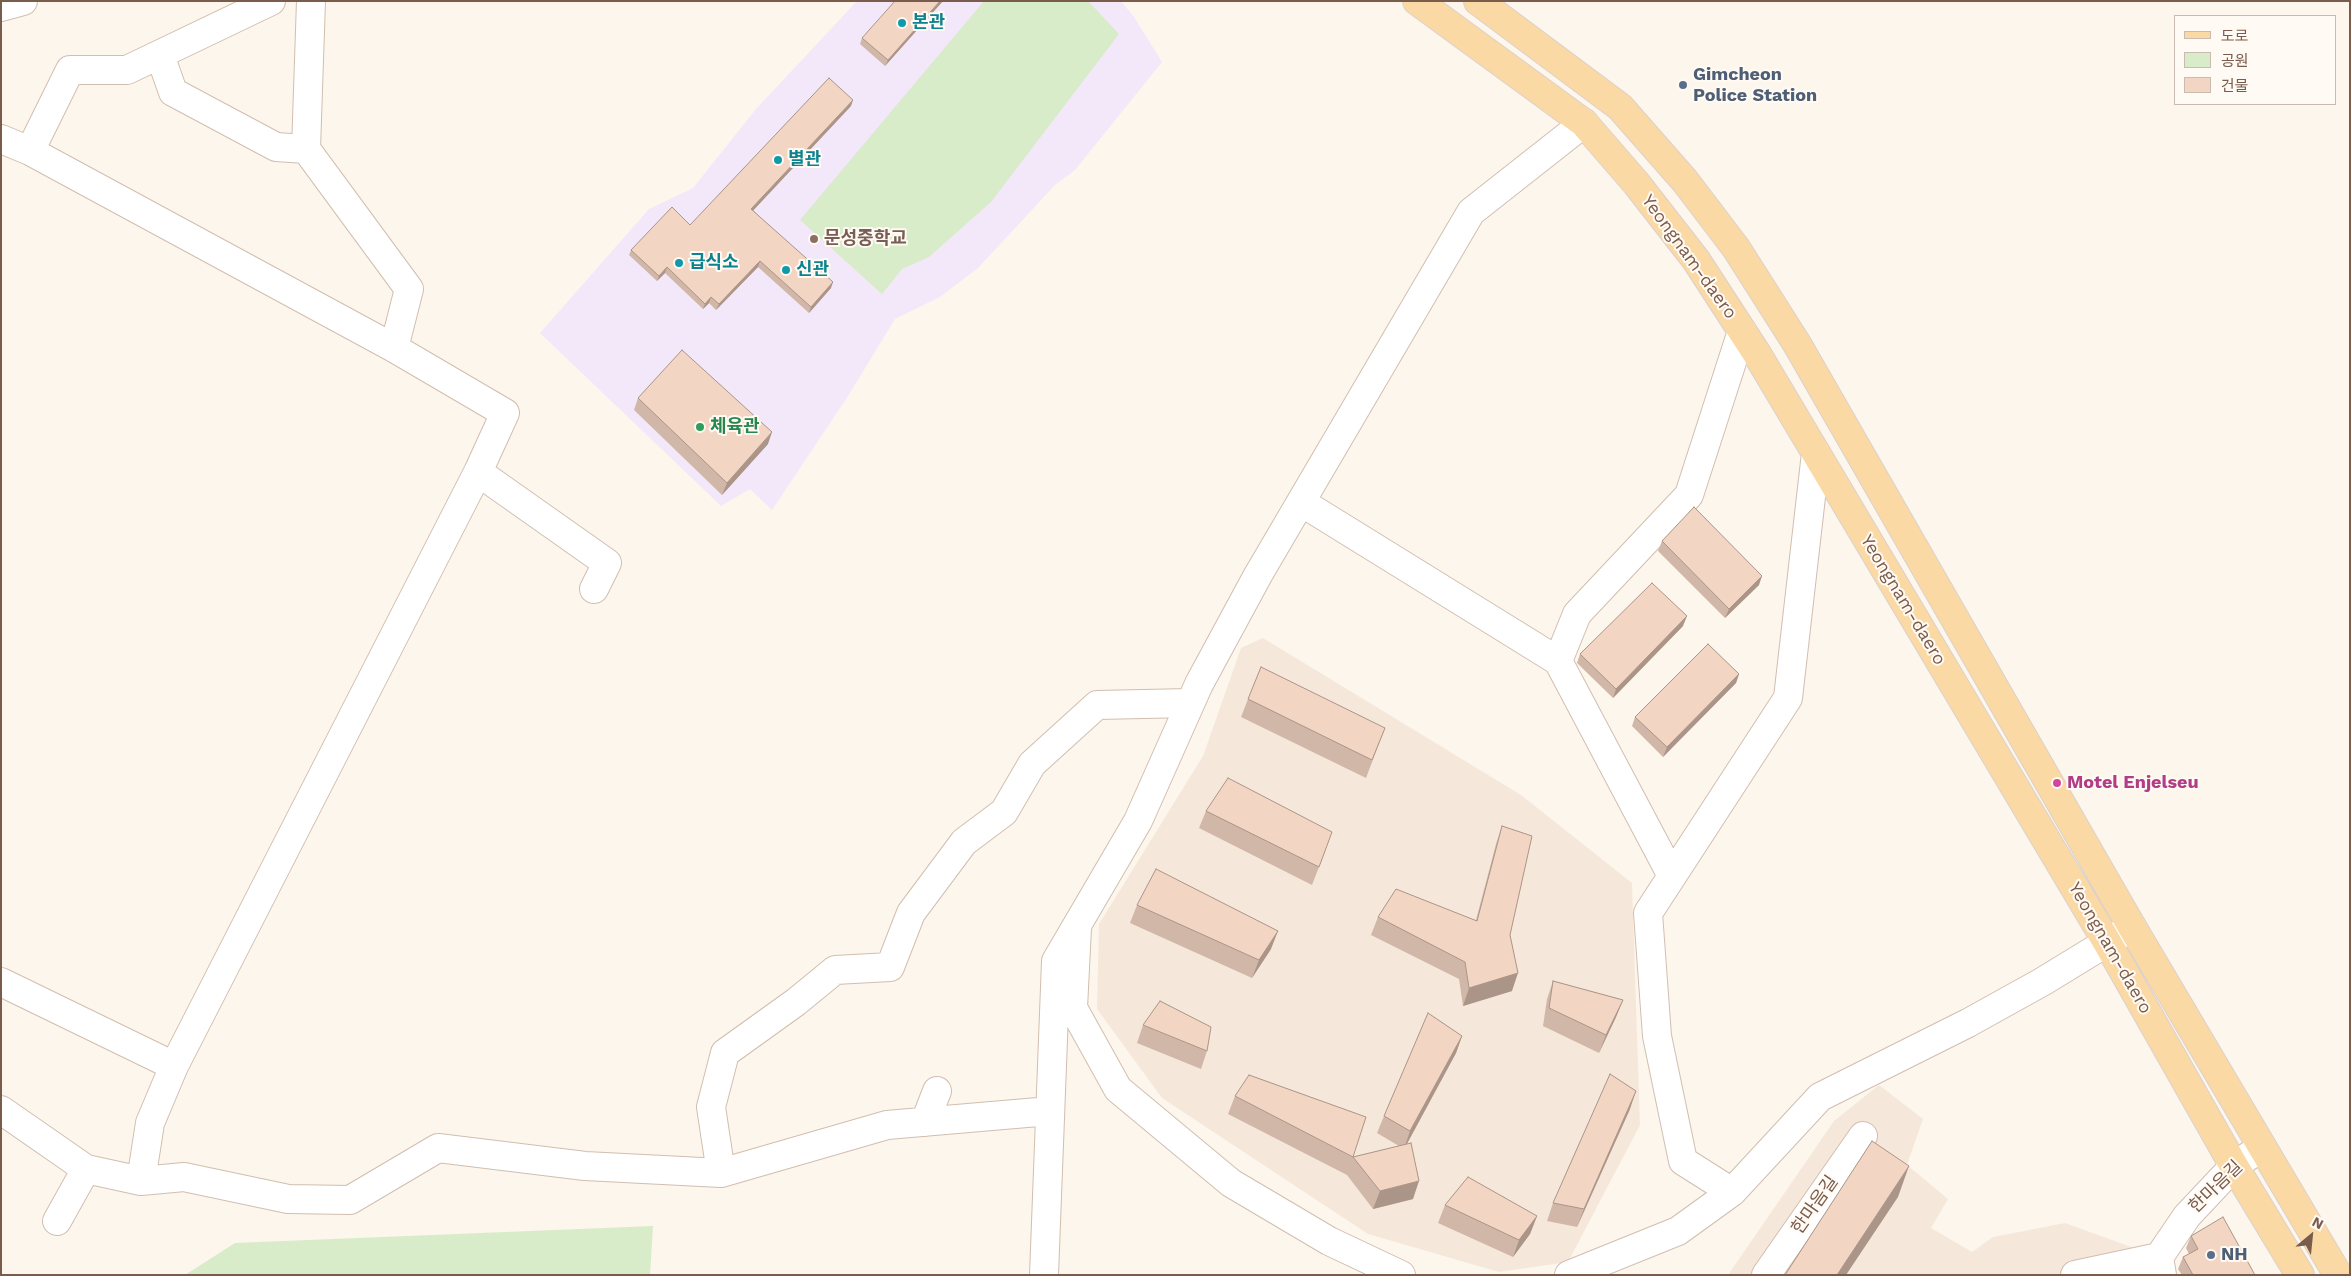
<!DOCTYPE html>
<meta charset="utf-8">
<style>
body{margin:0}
#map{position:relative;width:2351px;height:1276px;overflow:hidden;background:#fdf6ec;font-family:"Work Sans","Noto Sans KR",sans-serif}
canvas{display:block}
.frame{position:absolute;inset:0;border:2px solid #7a5c4d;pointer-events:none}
.legend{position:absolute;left:2174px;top:15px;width:162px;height:90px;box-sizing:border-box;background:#fffaf3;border:1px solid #cabbb1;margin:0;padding:6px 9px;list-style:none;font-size:15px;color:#7a5c4d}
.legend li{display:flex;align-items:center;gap:10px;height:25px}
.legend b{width:25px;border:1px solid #cabbb1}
.north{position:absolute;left:2286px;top:1211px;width:50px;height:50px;-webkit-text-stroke:4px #fffaf3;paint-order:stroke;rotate:28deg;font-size:14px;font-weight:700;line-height:20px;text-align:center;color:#7a5c4d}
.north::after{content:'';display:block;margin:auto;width:18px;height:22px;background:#7a5c4d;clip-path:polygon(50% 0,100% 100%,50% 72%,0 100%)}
</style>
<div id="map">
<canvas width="2351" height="1276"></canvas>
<div class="frame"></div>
<ul class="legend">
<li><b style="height:6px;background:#fbd9a5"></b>도로</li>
<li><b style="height:14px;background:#d8ecc9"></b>공원</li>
<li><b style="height:14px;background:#f3d5c3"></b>건물</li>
</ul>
<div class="north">N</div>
</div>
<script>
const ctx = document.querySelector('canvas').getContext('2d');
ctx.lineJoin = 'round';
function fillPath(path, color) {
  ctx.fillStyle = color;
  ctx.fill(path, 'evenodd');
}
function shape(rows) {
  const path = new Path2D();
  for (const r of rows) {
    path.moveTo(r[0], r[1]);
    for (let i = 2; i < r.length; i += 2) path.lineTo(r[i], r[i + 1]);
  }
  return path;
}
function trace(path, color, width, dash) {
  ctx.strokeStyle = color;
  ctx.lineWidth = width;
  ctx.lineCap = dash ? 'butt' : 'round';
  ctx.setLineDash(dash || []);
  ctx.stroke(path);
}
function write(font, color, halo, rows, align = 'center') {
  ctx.font = font + ' "Work Sans","Noto Sans KR",sans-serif';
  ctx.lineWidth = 4;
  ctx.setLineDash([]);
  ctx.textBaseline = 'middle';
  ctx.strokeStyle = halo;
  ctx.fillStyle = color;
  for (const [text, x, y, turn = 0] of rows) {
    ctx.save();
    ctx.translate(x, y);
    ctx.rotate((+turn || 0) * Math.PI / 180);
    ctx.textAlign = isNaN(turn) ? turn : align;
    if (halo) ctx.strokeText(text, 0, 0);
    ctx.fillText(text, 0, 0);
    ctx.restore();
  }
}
const residential = shape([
 [1263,638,1521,795,1632,883,1640,1125,1568,1262,1499,1272,1368,1234,1162,1098,1097,1009,1099,924,1203,756,1241,648],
 [1879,1085,1923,1119,1907,1165,1948,1199,1931,1228,1972,1252,1993,1237,2065,1223,2159,1257,2144,1275,1728,1275,1834,1121]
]);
const education = shape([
 [857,1,1121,1,1134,17,1162,62,1075,170,1055,185,978,268,940,297,895,319,848,396,772,510,750,489,721,506,540,333,649,209,693,188,756,109]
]);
const green = shape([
 [984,1,1088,1,1119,34,991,202,929,257,902,269,882,294,800,220],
 [653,1226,650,1275,185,1275,235,1243]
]);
const minor = shape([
 [311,1,306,149,409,289,394,348],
 [1,7,23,1],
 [160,55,173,92,276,147,306,149],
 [1,139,30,151,394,348,505,413,478,472,174,1066,150,1123,141,1181],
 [30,151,70,70,127,70,271,1],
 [478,472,607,563,594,589],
 [1301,502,1558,661,1672,876],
 [1558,661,1577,614,1689,495,1742,331],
 [1077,928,1073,1008,1118,1089,1231,1183,1329,1241,1401,1275],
 [1,982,174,1066],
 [1,1110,86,1169,141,1181,184,1177,288,1199,350,1200,438,1148,585,1166,721,1173,887,1125,1050,1111],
 [925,1122,937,1091],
 [721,1173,711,1107,725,1053,796,1002,835,970,890,967,911,913,964,842,1004,812,1032,764,1097,705,1190,703],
 [1732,1192,1683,1161,1657,1036,1648,913,1788,698,1816,453],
 [57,1221,86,1169],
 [1044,1275,1056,961,1138,821,1199,684,1258,575,1471,212,1584,123],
 [1569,1275,1678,1231,1732,1192,1820,1097,1968,1023,2042,982,2132,927],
 [1766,1275,1863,1136],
 [2075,1275,2159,1257],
 [2162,1275,2159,1257,2187,1216,2234,1166,2262,1147]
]);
const major = shape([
 [1417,1,1584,123,1636,183,1696,260,1757,354,2107,942,2234,1166,2300,1275],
 [1478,1,1620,107,1685,181,1736,248,1797,344,2132,927,2338,1275]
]);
const wall = shape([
 [943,1,885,66,860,44,862,38],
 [851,106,753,210,831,288,809,313,758,267,716,310,709,303,703,309,665,273,657,281,629,255,631,250,690,225],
 [638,398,768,444,722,495,634,410],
 [1662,541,1759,585,1725,618,1658,551],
 [1683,626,1613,698,1577,663,1580,654],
 [1739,674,1736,683,1663,757,1632,726,1635,717],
 [1248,699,1385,728,1366,778,1241,717],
 [1206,811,1326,849,1312,885,1199,828],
 [1502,826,1510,935,1512,991,1463,1006,1459,979,1371,935,1378,917,1476,920,1496,844],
 [1137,905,1271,949,1252,978,1130,923],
 [1553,981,1623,1000,1616,1017,1599,1053,1543,1026,1547,999],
 [1143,1025,1207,1051,1201,1069,1137,1043],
 [1462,1036,1456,1053,1407,1144,1413,1199,1373,1209,1347,1175,1228,1114,1235,1096,1353,1157,1399,1146,1377,1133,1384,1116],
 [1630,1109,1577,1227,1547,1221,1553,1203],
 [1445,1205,1537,1216,1530,1234,1513,1257,1438,1223],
 [2191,1236,2255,1275,2182,1275,2178,1269,2183,1257,2189,1254,2186,1248]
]);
const shadedWall = shape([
 [940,1,943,1,885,66,888,60],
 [853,100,851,106,749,215,751,209],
 [760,261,758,267,716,310,719,304],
 [667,267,665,273,657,281,659,276],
 [833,282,831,288,809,313,811,307],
 [711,297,709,303,703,309,705,304],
 [772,432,768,444,722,495,727,483],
 [1762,576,1759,585,1725,618,1729,609],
 [1687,616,1683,626,1613,698,1616,689],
 [1739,674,1736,683,1663,757,1667,747],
 [1278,931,1271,949,1252,978,1259,960],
 [1518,973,1512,991,1463,1006,1469,988],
 [1623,1000,1616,1017,1599,1053,1606,1035],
 [1462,1036,1456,1053,1404,1149,1410,1131],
 [1636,1091,1630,1109,1577,1227,1584,1209],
 [1909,1166,1898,1197,1846,1275,1837,1275],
 [1419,1181,1413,1199,1373,1209,1380,1191],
 [1537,1216,1530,1234,1513,1257,1519,1240]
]);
const building = shape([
 [895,1,940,1,888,60,862,38,895,1],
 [829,78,853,100,751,209,833,282,811,307,760,261,719,304,711,297,705,304,667,267,659,276,631,250,672,207,690,225,829,78],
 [682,350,772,432,727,483,638,398,682,350],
 [1694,507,1762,576,1729,609,1662,541,1694,507],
 [1652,583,1687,616,1616,689,1580,654,1652,583],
 [1708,644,1739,674,1667,747,1635,717,1708,644],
 [1261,667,1385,728,1372,760,1248,699,1261,667],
 [1228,778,1332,832,1319,867,1206,811,1228,778],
 [1502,826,1532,836,1510,935,1518,973,1469,988,1465,962,1378,917,1396,889,1477,921,1502,826],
 [1156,869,1278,931,1259,960,1137,905,1156,869],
 [1553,981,1623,1000,1606,1035,1549,1008,1553,981],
 [1160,1001,1211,1027,1207,1051,1143,1025,1160,1001],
 [1428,1013,1462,1036,1410,1131,1384,1116,1428,1013],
 [1610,1074,1636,1091,1584,1209,1553,1203,1610,1074],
 [1249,1075,1366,1117,1353,1157,1235,1096,1249,1075],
 [1872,1141,1909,1166,1837,1275,1785,1275,1872,1141],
 [1411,1143,1419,1181,1380,1191,1353,1157,1411,1143],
 [1468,1177,1537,1216,1519,1240,1445,1205,1468,1177],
 [2223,1217,2255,1275,2193,1275,2183,1257,2198,1249,2191,1236,2223,1217]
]);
const markers = [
 [902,23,5,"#0f9aa8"],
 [1683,85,5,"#5c6f8a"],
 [778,160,5,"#0f9aa8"],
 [814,239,5,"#8d6e63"],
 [679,263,5,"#0f9aa8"],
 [786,270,5,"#0f9aa8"],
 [700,427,5,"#2e9e5b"],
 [2057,783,5,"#d1479c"],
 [2211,1255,5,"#5c6f8a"]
];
const cultureNames = [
 ["본관",912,23],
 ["별관",788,160],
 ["급식소",689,263],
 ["신관",796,270]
];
const serviceNames = [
 ["Gimcheon",1693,75],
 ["Police Station",1693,96],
 ["NH",2221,1255]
];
const educationNames = [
 ["문성중학교",824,239]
];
const streetNames = [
 ["Yeongnam-daero",1689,257,54],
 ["Yeongnam-daero",1903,600,59],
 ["Yeongnam-daero",2110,948,60],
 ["한마음길",2216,1187,-44],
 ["한마음길",1815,1205,-55]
];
const leisureNames = [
 ["체육관",710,427]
];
const hotelNames = [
 ["Motel Enjelseu",2067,783]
];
fillPath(residential, '#f5e8da');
fillPath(education, '#f3e8fa');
fillPath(green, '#d8ecc9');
trace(minor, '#d1beb0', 30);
trace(major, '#dad1cd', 30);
trace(minor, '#fff', 28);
trace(major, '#fbd9a5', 28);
fillPath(wall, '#d1b7a8');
fillPath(shadedWall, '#aa9588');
fillPath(building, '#f3d5c3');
trace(building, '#aa9588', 1);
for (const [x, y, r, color] of markers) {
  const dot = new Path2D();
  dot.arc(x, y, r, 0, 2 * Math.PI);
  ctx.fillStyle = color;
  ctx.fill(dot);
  trace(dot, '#fffaf3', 2);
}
write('bold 18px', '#0d838f', '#fffaf3', cultureNames, 'left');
write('bold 18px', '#4e5e75', '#fffaf3', serviceNames, 'left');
write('bold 18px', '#785e54', '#fffaf3', educationNames, 'left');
write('18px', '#7a5c4d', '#fffaf3', streetNames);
write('bold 18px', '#27864d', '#fffaf3', leisureNames, 'left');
write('bold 18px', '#b23c85', '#fffaf3', hotelNames, 'left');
</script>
